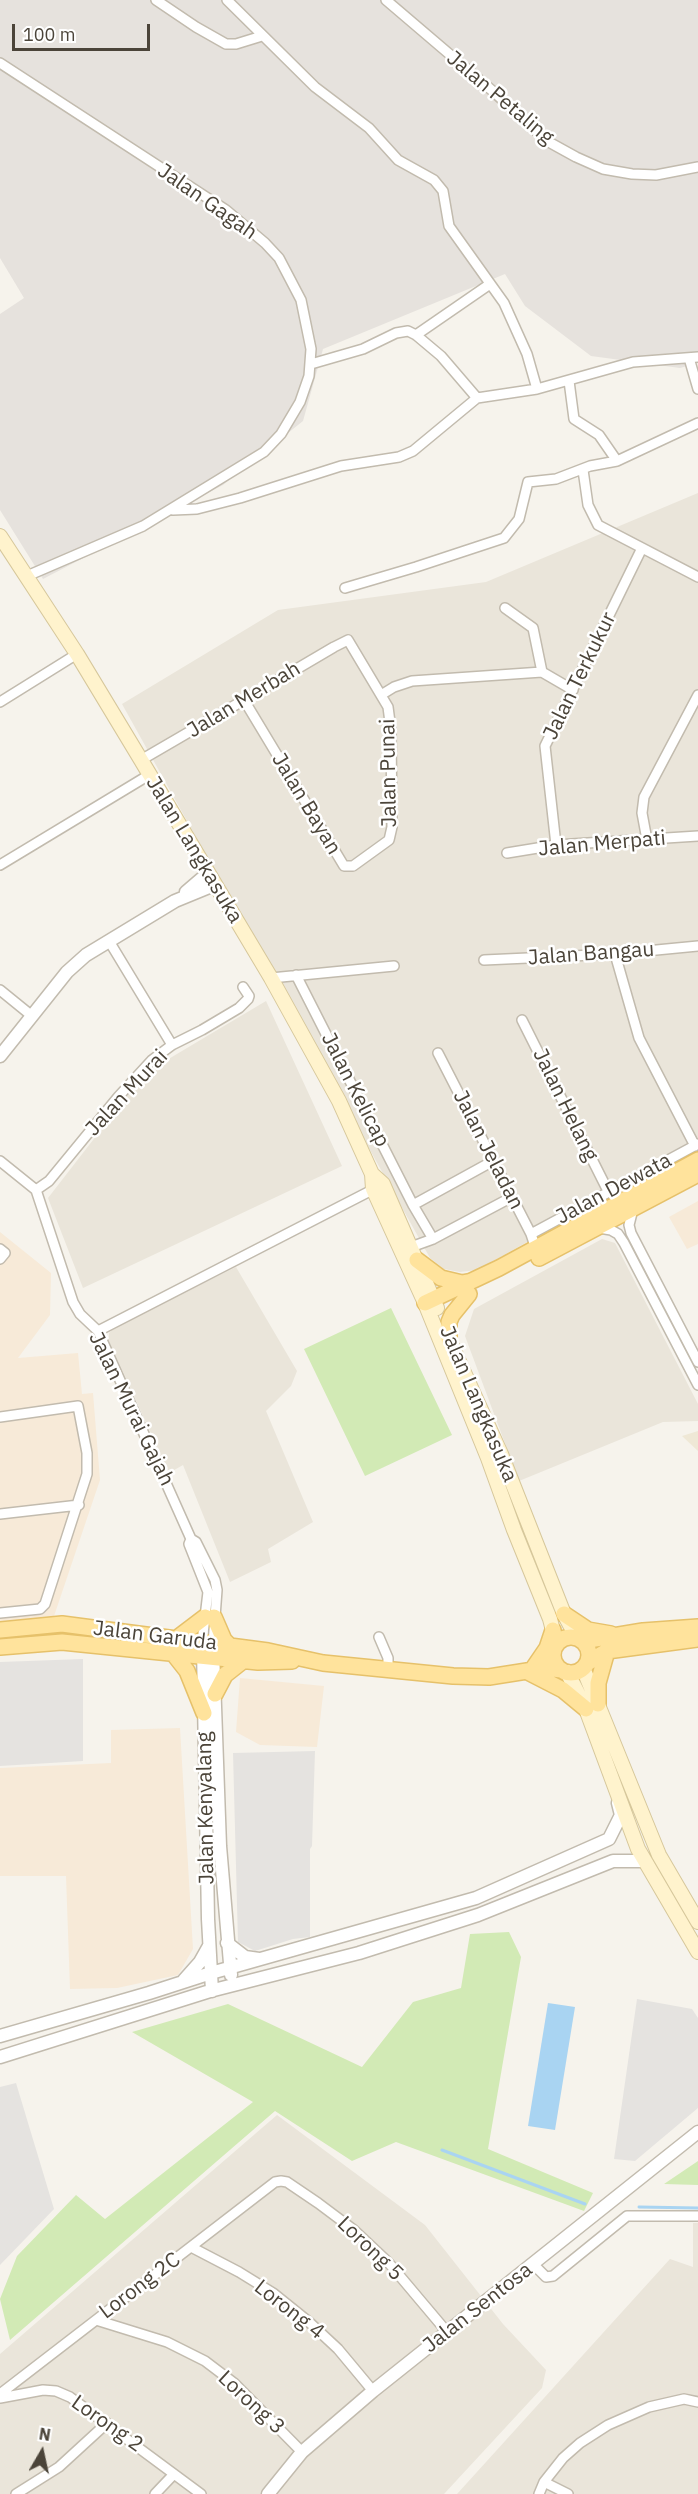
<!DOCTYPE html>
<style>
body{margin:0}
#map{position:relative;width:698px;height:2494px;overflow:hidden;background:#f6f3ec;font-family:"IBM Plex Sans",sans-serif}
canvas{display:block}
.north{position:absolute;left:12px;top:2422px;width:60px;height:60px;-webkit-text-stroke:4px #fff;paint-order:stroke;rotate:9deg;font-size:16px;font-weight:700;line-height:24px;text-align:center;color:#4b4439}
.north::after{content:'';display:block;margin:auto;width:21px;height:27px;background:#4b4439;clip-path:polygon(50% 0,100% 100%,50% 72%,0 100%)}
.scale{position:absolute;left:12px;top:24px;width:138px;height:27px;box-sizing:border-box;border:3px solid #4b4439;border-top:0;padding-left:8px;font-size:18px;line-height:21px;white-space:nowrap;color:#4b4439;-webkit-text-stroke:4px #fff;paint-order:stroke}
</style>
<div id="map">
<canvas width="698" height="2494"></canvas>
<div class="north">N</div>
<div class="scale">100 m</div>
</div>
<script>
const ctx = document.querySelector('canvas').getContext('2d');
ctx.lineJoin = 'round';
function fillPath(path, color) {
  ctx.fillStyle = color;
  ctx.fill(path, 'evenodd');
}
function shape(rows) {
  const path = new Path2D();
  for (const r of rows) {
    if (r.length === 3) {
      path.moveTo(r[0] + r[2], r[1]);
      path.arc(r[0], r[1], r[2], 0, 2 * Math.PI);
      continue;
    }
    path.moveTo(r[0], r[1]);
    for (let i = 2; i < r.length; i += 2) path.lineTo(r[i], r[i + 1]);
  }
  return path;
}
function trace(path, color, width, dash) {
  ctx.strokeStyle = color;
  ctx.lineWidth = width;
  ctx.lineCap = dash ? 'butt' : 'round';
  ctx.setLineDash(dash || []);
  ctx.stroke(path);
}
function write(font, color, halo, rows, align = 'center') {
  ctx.font = font + ' "IBM Plex Sans",sans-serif';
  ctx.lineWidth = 5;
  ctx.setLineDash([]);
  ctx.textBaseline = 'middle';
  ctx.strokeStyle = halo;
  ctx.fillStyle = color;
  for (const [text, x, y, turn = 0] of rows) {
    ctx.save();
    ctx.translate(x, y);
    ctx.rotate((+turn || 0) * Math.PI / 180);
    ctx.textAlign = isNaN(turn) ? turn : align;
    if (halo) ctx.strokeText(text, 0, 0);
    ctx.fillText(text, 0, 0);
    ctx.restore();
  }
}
const residential = shape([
 [698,493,698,1147,477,1270,460,1272,444,1269,430,1258,122,704,278,610,486,582],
 [266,1001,342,1166,83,1288,48,1198,145,1073],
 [602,1239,615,1243,698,1404,698,1421,663,1422,519,1481,465,1336,474,1309],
 [236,1267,297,1371,291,1386,266,1411,313,1522,268,1549,271,1562,230,1582,183,1465,169,1473,109,1341,109,1333,115,1327],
 [277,2115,425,2225,503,2324,546,2370,542,2388,444,2494,0,2494,0,2354],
 [693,2223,698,2223,698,2494,457,2494,670,2259,693,2267]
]);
const commercial = shape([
 [698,1201,698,1244,687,1249,669,1217],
 [0,1232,51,1273,50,1315,18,1358,78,1353,82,1394,93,1393,100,1480,52,1622,0,1626],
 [240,1678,324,1686,317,1747,260,1745,236,1732],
 [180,1728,193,1949,178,1975,117,1988,70,1989,66,1876,0,1876,0,1768,111,1763,111,1730]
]);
const industrial = shape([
 [0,0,698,0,698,363,680,368,591,356,525,306,505,274,323,349,303,421,223,485,43,579,0,510,0,314,24,298,0,258]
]);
const education = shape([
 [698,1431,698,1451,682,1436]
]);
const green = shape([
 [391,1308,452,1435,365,1476,304,1349],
 [509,1932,521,1957,488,2149,593,2193,584,2211,396,2142,352,2161,275,2111,10,2340,0,2299,17,2256,76,2195,105,2219,253,2102,132,2032,228,2004,362,2067,413,2002,461,1988,470,1934],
 [698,2161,698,2185,664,2184]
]);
const parking = shape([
 [83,1659,83,1761,0,1766,0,1662],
 [315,1751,312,1846,310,1849,310,1937,293,1939,255,1951,238,1942,233,1753],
 [637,1999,692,2009,698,2018,698,2108,635,2161,614,2159],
 [16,2083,54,2209,0,2265,0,2087]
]);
const water = shape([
 [548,2003,575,2007,555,2130,528,2126]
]);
const stream = shape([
 [442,2150,585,2204],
 [639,2207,698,2208]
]);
const minor = shape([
 [156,0,196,27,226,44,236,44,262,36],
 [227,0,315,87,369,128,398,160,434,180,443,191,449,226,504,303,527,354,537,389],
 [386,0,495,93,547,141,576,157,603,169,632,174,656,175,698,167],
 [0,63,226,210,265,243,279,258,301,300,311,349,309,376,300,402,281,434,264,452,143,526,27,576],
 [416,335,490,284],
 [689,358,698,389],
 [311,364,363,349,396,333,408,331,416,335,441,356,477,398],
 [569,381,574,419,599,435,617,461],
 [583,470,588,505,598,525,698,577],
 [173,510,197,509,240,498,341,466,399,457,413,451,477,398,537,389,633,362,698,357],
 [345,588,416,567,504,538,519,519,528,482,556,479,590,466,617,461,698,423],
 [505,608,533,628,542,672],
 [381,695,394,687,412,681,542,672,573,690],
 [0,702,77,654],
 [141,760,244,700,334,647,348,640,388,707,391,730,392,827,389,840,353,866,344,866,244,700],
 [647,840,642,813,644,797,698,695],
 [556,845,545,746,642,548],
 [507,853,556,845,698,836],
 [0,865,149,775],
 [109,941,172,1045],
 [615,954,639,1038,695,1146],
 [484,960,615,954,698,946],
 [296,975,413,1205,433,1239],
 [271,978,394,966],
 [0,990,32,1016],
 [522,1020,608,1191],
 [438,1053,531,1234,536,1249],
 [0,1161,36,1190,73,1302,80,1314,98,1331,191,1539,196,1542,215,1580,217,1590,213,1644],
 [36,1190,49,1181,118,1097,152,1060,172,1045,202,1030,239,1008,248,999,249,996,243,987],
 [413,1205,493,1161],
 [633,1209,629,1225,631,1233,698,1362],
 [599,1228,611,1230,618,1234,624,1243,698,1385],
 [531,1234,698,1144],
 [411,1247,433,1239,512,1197],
 [0,1249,5,1253,0,1259],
 [98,1331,376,1188],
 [0,1417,78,1406,87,1453,87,1474,45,1604,40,1609],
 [0,1514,79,1505],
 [191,1539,189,1544,208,1592,202,1642],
 [0,1613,40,1609],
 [379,1637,388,1658,388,1670],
 [191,2247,239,2272,273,2293,309,2322,338,2349,373,2391],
 [533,2264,546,2277,553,2276,627,2216,698,2216],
 [96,2320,167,2342,205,2361,234,2383,302,2452],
 [0,2394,275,2182,281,2181,287,2182,318,2203,354,2230,388,2262,447,2332],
 [0,2398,43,2390,56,2391,70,2397,201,2494],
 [544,2482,568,2494],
 [16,2494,59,2467,107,2423],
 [155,2494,174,2474],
 [539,2494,544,2482,563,2458,580,2443,608,2425,649,2407,684,2399,698,2402]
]);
const tertiary = shape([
 [186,892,207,874],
 [0,1056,67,972,86,955,175,901,214,885],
 [203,1647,208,1919,212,1991],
 [213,1651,220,1846,231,1975],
 [227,1943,245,1957,259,1959],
 [184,1980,200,1962,209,1946],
 [0,2036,149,1993,211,1973,476,1898,609,1839,621,1815,618,1803],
 [0,2057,210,1991,359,1953,478,1915,613,1861,645,1861],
 [268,2494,302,2452,373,2391,698,2132]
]);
const secondary = shape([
 [0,536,77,654,141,760,271,978,339,1101,372,1174,373,1189,425,1303,488,1458,514,1530,550,1619,555,1638],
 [372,1174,383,1184,437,1308],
 [447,1335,501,1454,564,1614,577,1638],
 [583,1668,659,1855,698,1922],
 [567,1672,586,1709,638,1849,698,1952]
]);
const primary = shape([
 [539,1258,698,1174],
 [417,1260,441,1278,462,1283,467,1282],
 [425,1303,499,1268,698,1160],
 [449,1339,449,1322,452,1315,469,1294],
 [564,1614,588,1630,611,1634],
 [214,1617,224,1640,230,1646],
 [0,1630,62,1624,268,1651,323,1663,453,1676,489,1677,546,1668,561,1670],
 [571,1655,18],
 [176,1639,205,1617],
 [583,1641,643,1631,698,1627],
 [0,1647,62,1642,258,1662,292,1661],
 [172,1652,187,1671,204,1713],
 [587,1663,607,1651,698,1639],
 [534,1667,547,1648,553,1630],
 [526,1671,563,1690,586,1709],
 [215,1694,225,1675,244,1660],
 [598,1704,598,1683,607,1651]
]);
const streetNames = [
 ["Jalan Petaling",500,98,40],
 ["Jalan Gagah",207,202,35],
 ["Jalan Terkukur",580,676,-64],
 ["Jalan Merbah",244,700,-31],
 ["Jalan Punai",389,773,-91],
 ["Jalan Bayan",306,804,59],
 ["Jalan Merpati",602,844,-5],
 ["Jalan Langkasuka",194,850,59],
 ["Jalan Bangau",591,954,-4],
 ["Jalan Kelicap",355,1090,63],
 ["Jalan Murai",127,1093,-47],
 ["Jalan Helang",565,1105,64],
 ["Jalan Jeladan",488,1150,63],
 ["Jalan Dewata",614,1189,-28],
 ["Jalan Langkasuka",478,1404,67],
 ["Jalan Murai Gajah",131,1409,64],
 ["Jalan Garuda",155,1636,7],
 ["Jalan Kenyalang",206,1808,-91],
 ["Lorong 5",370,2249,44],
 ["Lorong 2C",140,2286,-37],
 ["Jalan Sentosa",478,2308,-38],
 ["Lorong 4",289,2310,38],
 ["Lorong 3",251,2403,43],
 ["Lorong 2",107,2424,35]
];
fillPath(residential, '#eae5da');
fillPath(commercial, '#f7ead8');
fillPath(industrial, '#e6e2dd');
fillPath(education, '#efe8d6');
fillPath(green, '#d2eab5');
fillPath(parking, '#e5e3e0');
fillPath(water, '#a9d4f2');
trace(stream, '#a9d4f2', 3);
trace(minor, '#c2bbae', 12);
trace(tertiary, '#c2bbae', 15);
trace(secondary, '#d6c79b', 16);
trace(primary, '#e6c16a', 18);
trace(minor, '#fff', 9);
trace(tertiary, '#fff', 12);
trace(secondary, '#fff3cd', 14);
trace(primary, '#ffe39c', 15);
write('21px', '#4b4439', '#fff', streetNames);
</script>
